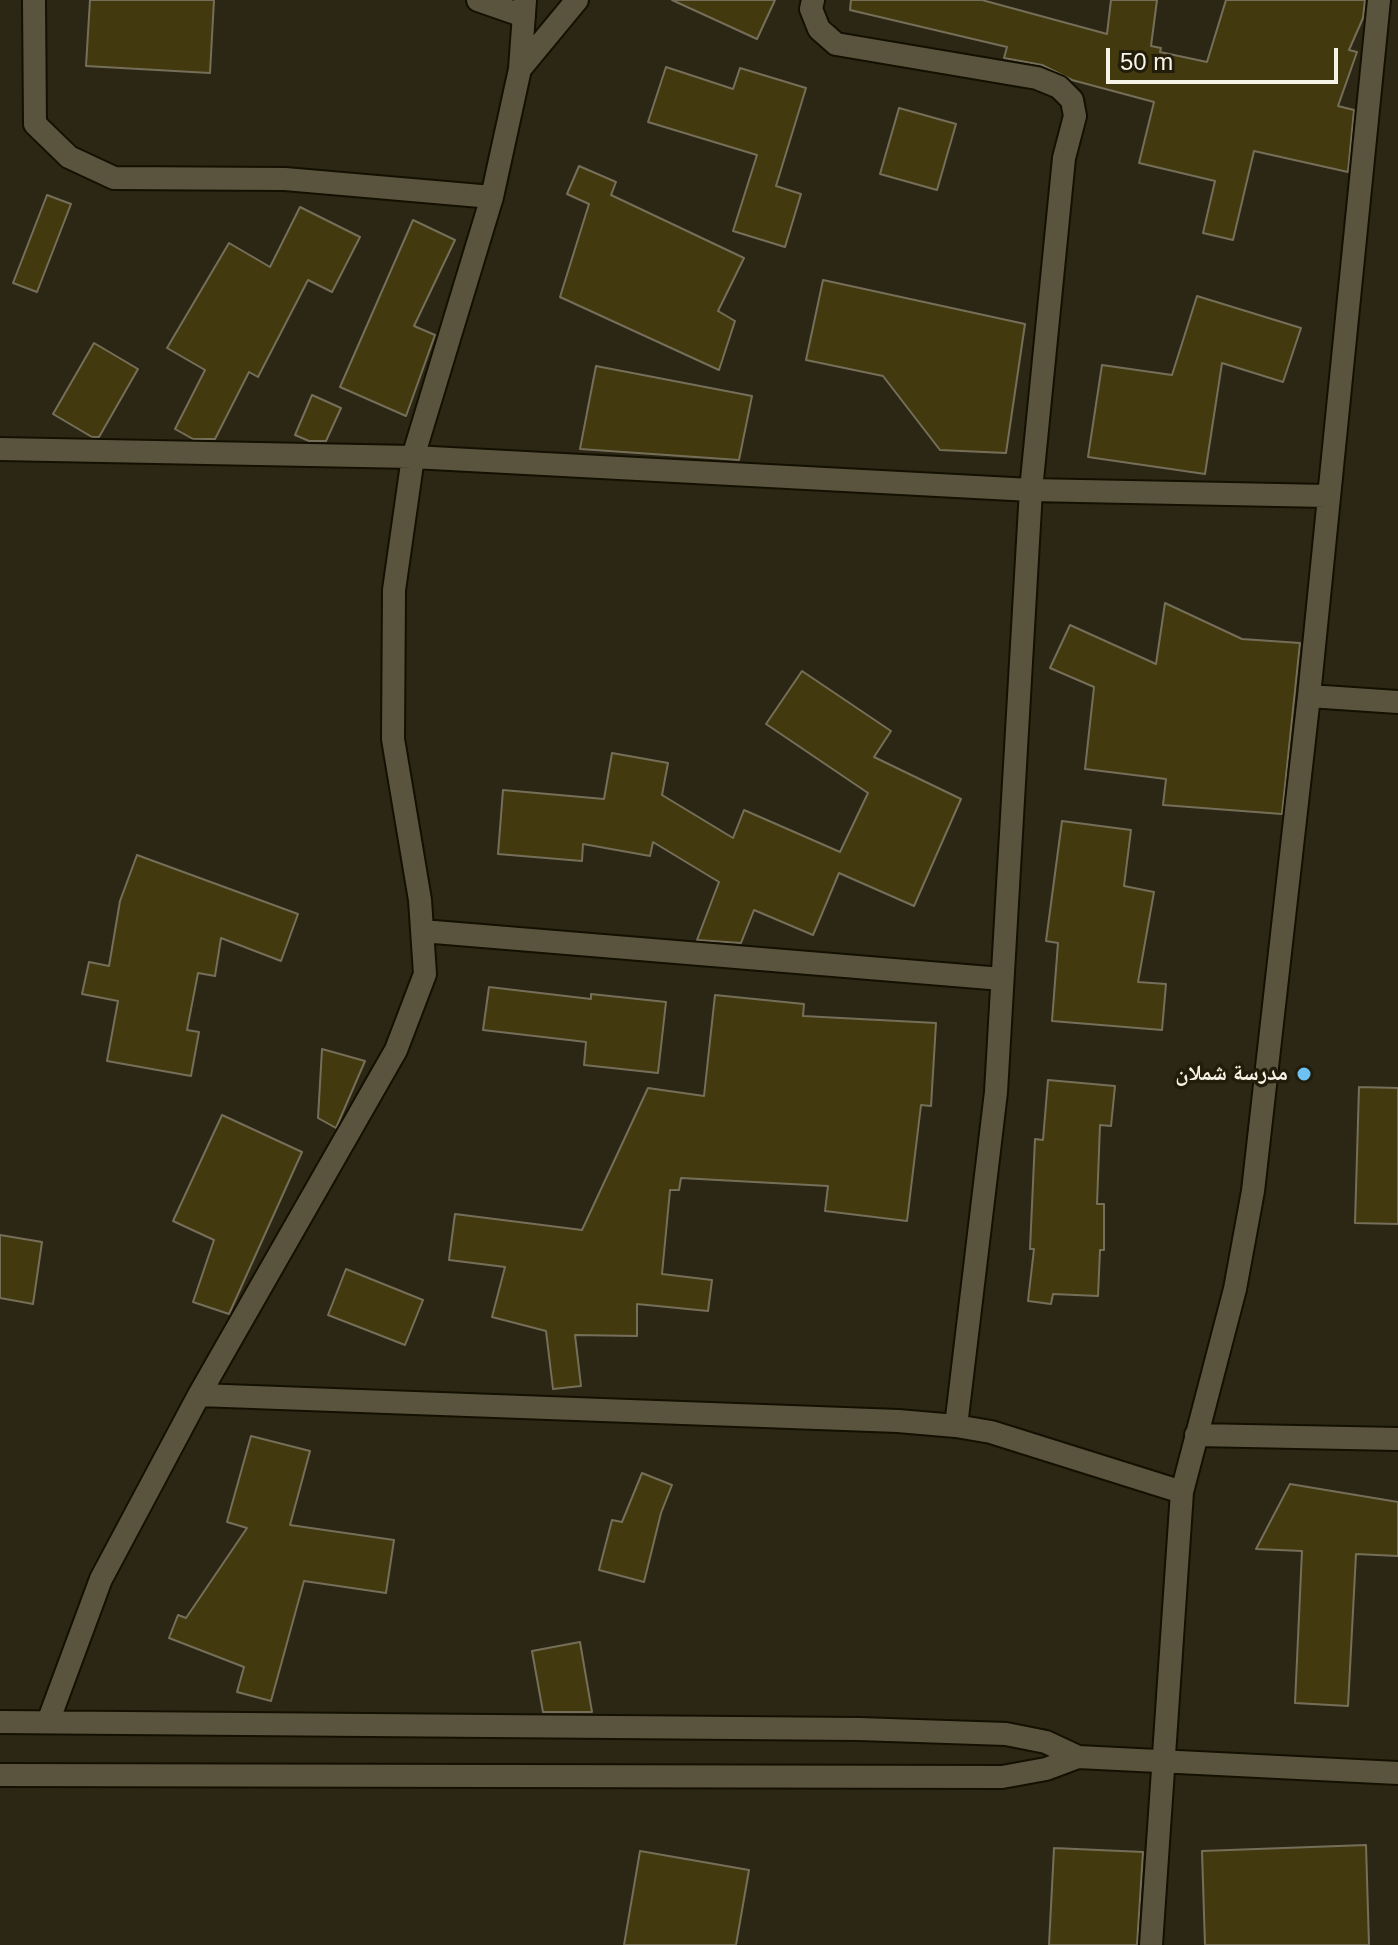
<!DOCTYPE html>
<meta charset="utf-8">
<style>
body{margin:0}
#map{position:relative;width:1398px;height:1945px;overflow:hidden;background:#2c2714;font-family:Arial,sans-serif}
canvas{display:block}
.scale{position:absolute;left:1106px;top:48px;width:232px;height:36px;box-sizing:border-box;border:4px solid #f6f3e7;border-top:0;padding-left:10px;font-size:24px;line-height:28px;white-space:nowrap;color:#f6f3e7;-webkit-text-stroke:6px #221d0a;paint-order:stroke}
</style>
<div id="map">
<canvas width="1398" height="1945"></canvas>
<div class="scale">50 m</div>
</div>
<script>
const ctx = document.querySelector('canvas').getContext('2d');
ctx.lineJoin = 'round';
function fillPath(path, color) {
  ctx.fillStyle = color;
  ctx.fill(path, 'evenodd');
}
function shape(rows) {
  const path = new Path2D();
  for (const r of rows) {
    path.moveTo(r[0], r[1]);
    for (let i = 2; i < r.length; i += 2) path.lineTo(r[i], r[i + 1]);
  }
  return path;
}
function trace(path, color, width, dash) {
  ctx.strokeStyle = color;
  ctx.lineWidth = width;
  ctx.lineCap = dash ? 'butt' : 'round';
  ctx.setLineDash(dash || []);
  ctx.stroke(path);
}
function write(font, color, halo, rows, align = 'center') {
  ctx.font = font + ' Arial,"Noto Naskh Arabic",sans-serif';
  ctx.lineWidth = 7;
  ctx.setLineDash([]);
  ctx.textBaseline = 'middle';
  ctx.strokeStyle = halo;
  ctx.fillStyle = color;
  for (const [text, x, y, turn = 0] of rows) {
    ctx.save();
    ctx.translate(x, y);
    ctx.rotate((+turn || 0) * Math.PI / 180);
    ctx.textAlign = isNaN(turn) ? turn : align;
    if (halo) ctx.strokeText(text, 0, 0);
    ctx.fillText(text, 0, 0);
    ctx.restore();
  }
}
const building = shape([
 [90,0,214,0,210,73,86,66,90,0],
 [672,0,775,0,757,39,672,0],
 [851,0,982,0,1107,34,1111,0,1157,0,1151,46,1161,48,1160,52,1207,62,1226,0,1365,0,1363,18,1349,50,1357,52,1338,106,1354,110,1348,172,1254,151,1233,240,1203,233,1215,181,1139,163,1154,102,1072,80,1042,65,1004,58,1007,47,850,10,851,0],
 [666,67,733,89,740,68,806,88,776,186,801,194,785,247,733,231,757,155,648,122,666,67],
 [899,108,956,124,937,190,880,174,899,108],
 [579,166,616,182,611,195,744,258,718,311,735,321,719,370,560,297,589,204,567,194,579,166],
 [47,195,71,204,37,292,13,283,47,195],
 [300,207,360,237,332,292,308,280,258,377,249,372,215,439,193,439,175,429,205,370,167,348,229,243,270,267,300,207],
 [413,220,455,240,414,326,435,335,406,416,340,387,413,220],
 [823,280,1025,324,1006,453,940,450,883,376,806,360,823,280],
 [1197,296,1301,328,1283,382,1222,363,1205,474,1088,457,1102,365,1172,375,1197,296],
 [94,343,138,369,99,437,92,437,53,414,94,343],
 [596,366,752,396,739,460,580,449,596,366],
 [312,395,341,408,326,441,309,441,295,435,312,395],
 [1165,603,1242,639,1300,643,1282,814,1163,805,1166,779,1085,769,1094,687,1050,668,1070,625,1156,664,1165,603],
 [802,671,891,731,874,757,961,799,914,906,839,873,813,935,754,910,741,943,697,940,719,882,653,842,650,856,583,844,582,861,498,854,503,790,604,799,612,753,668,763,662,795,733,838,744,810,840,852,868,793,766,724,802,671],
 [1062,821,1131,830,1124,886,1154,892,1138,982,1166,984,1162,1030,1052,1021,1058,943,1046,941,1062,821],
 [137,855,298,914,281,961,221,938,215,976,198,973,187,1030,199,1032,191,1076,107,1061,118,1001,82,994,89,962,109,966,120,901,137,855],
 [489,987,591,999,591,994,666,1002,658,1073,584,1065,586,1042,483,1030,489,987],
 [715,995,804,1004,803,1016,936,1023,931,1106,921,1105,907,1221,825,1211,828,1186,681,1178,679,1190,670,1190,662,1274,712,1280,708,1311,637,1304,637,1336,575,1335,581,1386,553,1389,546,1331,492,1317,505,1267,449,1260,455,1214,582,1230,648,1088,704,1096,715,995],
 [322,1049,365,1061,336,1128,318,1118,322,1049],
 [1048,1080,1115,1086,1111,1126,1100,1125,1097,1204,1104,1204,1104,1250,1100,1250,1098,1296,1053,1294,1051,1304,1028,1301,1034,1249,1030,1249,1035,1139,1043,1140,1048,1080],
 [1359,1087,1398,1088,1398,1224,1355,1223,1359,1087],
 [222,1115,302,1152,229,1314,193,1302,214,1240,173,1221,222,1115],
 [0,1235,42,1242,33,1304,0,1298,0,1235],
 [346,1269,423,1300,405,1345,328,1315,346,1269],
 [251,1436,310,1451,290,1525,394,1540,386,1593,304,1581,271,1701,237,1692,244,1667,169,1638,178,1615,186,1618,247,1528,227,1522,251,1436],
 [642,1473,672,1485,661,1513,644,1582,599,1570,612,1520,622,1522,642,1473],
 [1290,1484,1398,1502,1398,1556,1356,1554,1348,1706,1295,1703,1302,1551,1256,1549,1290,1484],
 [580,1642,592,1712,543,1712,532,1651,580,1642],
 [1366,1845,1369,1945,1205,1945,1202,1851,1366,1845],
 [1054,1848,1143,1852,1137,1945,1049,1945,1054,1848],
 [640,1851,749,1870,736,1945,624,1945,640,1851]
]);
const minor = shape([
 [34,0,35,124,69,157,114,178,285,179,492,197],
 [478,0,524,16],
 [813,0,811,9,819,29,836,44,1037,78,1059,87,1072,100,1075,116,1064,158,1031,490,996,1092,956,1426],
 [520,69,525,0],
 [0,449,413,457,1031,490,1327,496],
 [1309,696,1398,702],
 [422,931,1002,979],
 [199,1395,898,1421,956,1426,991,1432,1182,1492],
 [1196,1435,1398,1439],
 [0,1722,859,1729,1006,1734,1046,1742,1078,1757,1398,1773],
 [48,1722,101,1579,199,1395,396,1050,425,974,420,900,393,739,394,590,413,457,492,197,520,69,577,0],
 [0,1775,1002,1777,1046,1769,1078,1757],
 [1151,1945,1182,1492,1235,1289,1253,1191,1309,696,1379,0]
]);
const markers = [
 [1304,1074,8,"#6dc2f3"]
];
const poiNames = [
 ["مدرسة شملان",1288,1074]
];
fillPath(building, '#43390f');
trace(building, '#756f5a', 2);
trace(minor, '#141001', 26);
trace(minor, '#5a543f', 22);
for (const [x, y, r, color] of markers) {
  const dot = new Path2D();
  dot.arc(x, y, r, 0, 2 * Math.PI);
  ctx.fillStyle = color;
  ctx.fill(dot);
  trace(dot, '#221d0a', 3);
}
write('bold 22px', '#f6f3e7', '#221d0a', poiNames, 'right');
</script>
